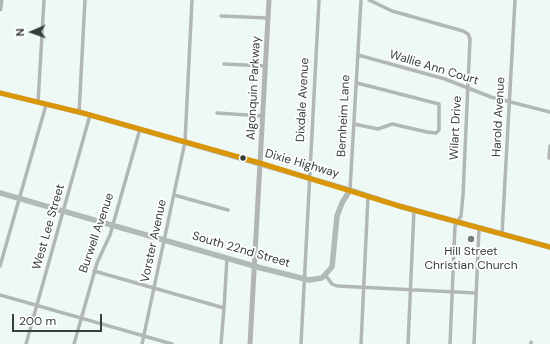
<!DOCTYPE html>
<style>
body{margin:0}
#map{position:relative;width:550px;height:344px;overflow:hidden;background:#eef9f6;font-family:"DM Sans",sans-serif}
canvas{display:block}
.north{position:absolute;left:12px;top:12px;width:40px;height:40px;-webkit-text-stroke:3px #fff;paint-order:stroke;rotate:268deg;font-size:11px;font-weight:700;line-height:16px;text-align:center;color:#363e3c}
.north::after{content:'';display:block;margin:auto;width:14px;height:18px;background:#363e3c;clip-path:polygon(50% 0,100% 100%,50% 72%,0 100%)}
.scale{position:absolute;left:12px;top:314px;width:90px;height:18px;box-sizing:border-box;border:2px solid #363e3c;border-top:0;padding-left:5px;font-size:12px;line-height:14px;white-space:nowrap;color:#363e3c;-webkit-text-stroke:3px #fff;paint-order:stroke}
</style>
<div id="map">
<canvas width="550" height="344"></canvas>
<div class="north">N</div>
<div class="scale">200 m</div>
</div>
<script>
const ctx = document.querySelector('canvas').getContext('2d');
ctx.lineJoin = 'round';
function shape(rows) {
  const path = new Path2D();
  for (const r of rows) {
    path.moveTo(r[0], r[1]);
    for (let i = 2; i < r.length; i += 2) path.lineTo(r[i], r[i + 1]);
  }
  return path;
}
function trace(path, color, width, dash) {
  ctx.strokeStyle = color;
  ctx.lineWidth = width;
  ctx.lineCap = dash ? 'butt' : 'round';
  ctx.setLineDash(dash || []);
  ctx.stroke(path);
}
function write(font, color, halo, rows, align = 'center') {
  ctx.font = font + ' "DM Sans",sans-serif';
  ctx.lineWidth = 3.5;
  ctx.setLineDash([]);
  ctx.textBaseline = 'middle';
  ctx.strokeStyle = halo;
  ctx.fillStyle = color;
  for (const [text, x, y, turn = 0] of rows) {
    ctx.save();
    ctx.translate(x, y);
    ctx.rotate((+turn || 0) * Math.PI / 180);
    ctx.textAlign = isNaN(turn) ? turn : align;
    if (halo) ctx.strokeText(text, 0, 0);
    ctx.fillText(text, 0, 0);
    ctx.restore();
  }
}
const street = shape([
 [369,0,392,11,463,31,468,34,470,39,463,195,461,216,455,226,450,344],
 [221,16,268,18],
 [358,55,445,79,491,97,550,112],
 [224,64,266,66],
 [38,103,44,0],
 [79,113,85,0],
 [217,113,263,116],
 [354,124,378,129,392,124,427,132,436,133,439,130,439,104,357,83],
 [549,158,550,146],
 [350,190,361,0],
 [174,195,228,210],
 [502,234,515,0],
 [0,266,46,105],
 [94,271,224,308,227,258],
 [326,276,332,284,337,286,476,293],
 [0,295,172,344],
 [26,344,90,115],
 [74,344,97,263,110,235,140,129],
 [142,344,185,142,192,0],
 [221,344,224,308],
 [301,344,319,0],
 [361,344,368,196],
 [408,344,414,210],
 [474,344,479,228],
 [531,344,531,342]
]);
const secondary = shape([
 [0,9,1,0],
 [0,93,90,115,350,190],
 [250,344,269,0]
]);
const primary = shape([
 [0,193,261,268,309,280,322,278,332,267,337,216,342,203,350,190,399,206,550,247]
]);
const bus1 = shape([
 [0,93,83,113,260,163,399,206,550,247]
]);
const markers = [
 [243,158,3.5,"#363e3c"],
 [471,239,4,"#767f7d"]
];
const streetNames = [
 ["Wallie Ann Court",434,68,17],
 ["Algonquin Parkway",254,88,-87],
 ["Dixdale Avenue",303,100,-87],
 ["Bernheim Lane",344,116,-87],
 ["Harold Avenue",499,117,-87],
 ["Wilart Drive",456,128,-87],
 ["Dixie Highway",302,164,16],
 ["West Lee Street",49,227,-74],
 ["Burwell Avenue",97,233,-71],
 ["Vorster Avenue",154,241,-78],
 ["South 22nd Street",241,250,16]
];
const poiNames = [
 ["Hill Street",471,252],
 ["Christian Church",471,266]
];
trace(street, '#b2b7b6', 3.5);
trace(secondary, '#b1b6b5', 5);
trace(primary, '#b2b9b9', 5.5);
trace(bus1, '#da9609', 5);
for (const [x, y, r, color] of markers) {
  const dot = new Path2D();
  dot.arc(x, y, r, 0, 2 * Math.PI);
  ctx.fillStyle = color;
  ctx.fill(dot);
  trace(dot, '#fff', 1.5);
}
write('12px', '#363e3c', '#fff', streetNames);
write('12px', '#363e3c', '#fff', poiNames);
</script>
